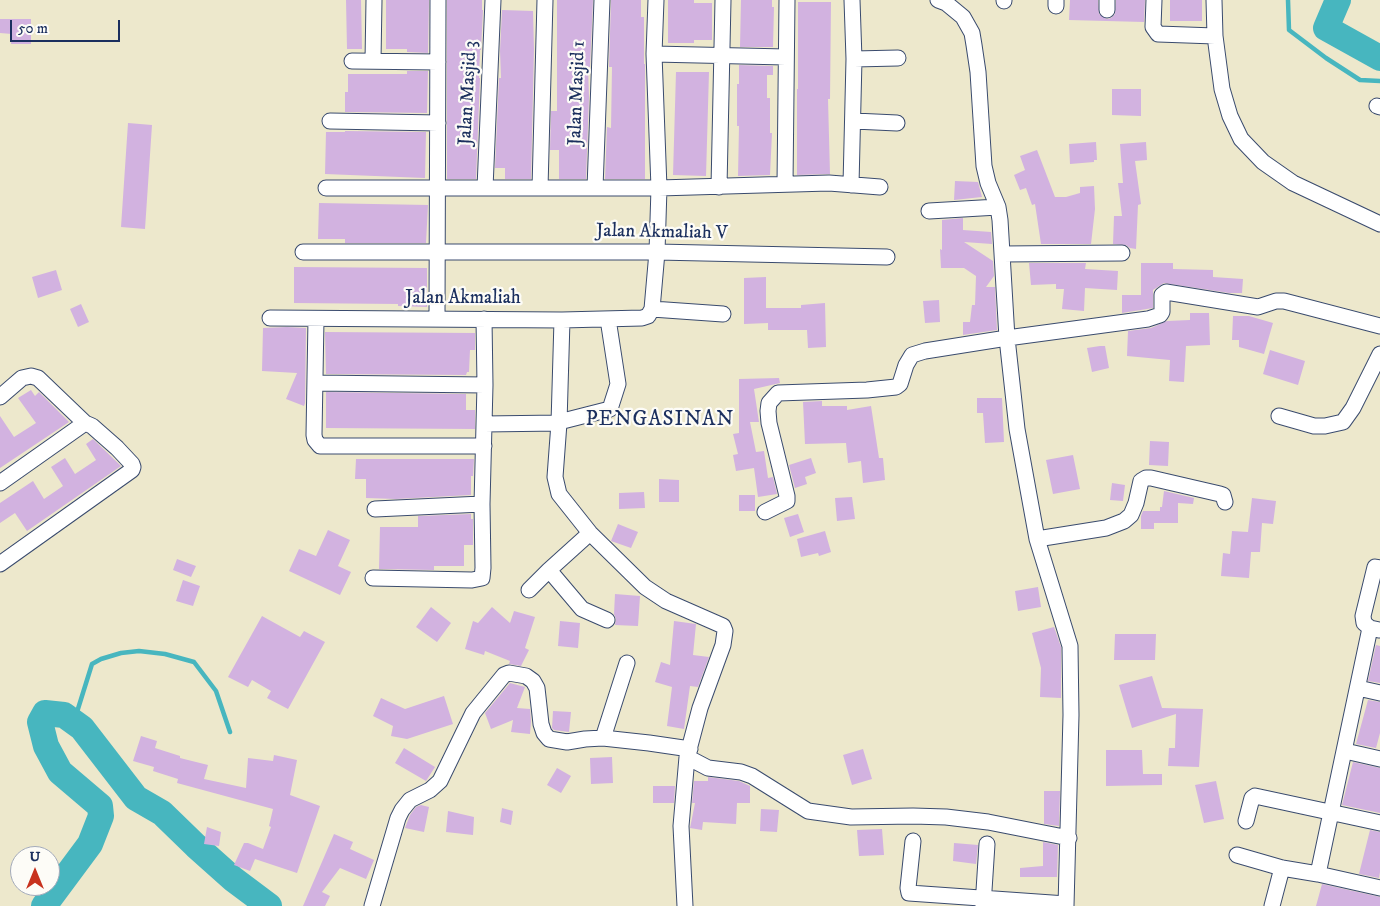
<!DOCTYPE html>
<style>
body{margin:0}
#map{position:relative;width:1380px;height:906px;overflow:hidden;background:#ede8cc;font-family:"IM FELL DW Pica",serif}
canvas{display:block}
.north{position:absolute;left:10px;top:846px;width:50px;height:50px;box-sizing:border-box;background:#fdfcf7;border:1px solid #a3aaba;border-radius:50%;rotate:0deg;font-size:14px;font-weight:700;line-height:20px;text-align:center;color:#1b2f5e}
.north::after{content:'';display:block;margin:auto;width:18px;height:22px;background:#c8321e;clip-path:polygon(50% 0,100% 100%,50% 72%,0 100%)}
.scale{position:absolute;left:10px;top:20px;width:110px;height:22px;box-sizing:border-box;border:2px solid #1b2f5e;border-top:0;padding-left:6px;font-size:15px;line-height:18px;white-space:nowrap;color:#1b2f5e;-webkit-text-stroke:4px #fdfcf7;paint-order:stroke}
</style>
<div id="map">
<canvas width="1380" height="906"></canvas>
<div class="north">U</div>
<div class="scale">50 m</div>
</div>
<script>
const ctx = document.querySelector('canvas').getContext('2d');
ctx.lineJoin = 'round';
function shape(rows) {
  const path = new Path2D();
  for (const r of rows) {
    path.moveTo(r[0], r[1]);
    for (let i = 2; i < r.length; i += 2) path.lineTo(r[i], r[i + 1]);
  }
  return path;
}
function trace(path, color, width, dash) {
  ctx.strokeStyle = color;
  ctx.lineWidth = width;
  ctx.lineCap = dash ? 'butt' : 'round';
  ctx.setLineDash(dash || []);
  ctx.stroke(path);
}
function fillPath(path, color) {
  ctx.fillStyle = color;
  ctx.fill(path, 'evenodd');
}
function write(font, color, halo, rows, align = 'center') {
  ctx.font = font + ' "IM FELL DW Pica",serif';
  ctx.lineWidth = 4.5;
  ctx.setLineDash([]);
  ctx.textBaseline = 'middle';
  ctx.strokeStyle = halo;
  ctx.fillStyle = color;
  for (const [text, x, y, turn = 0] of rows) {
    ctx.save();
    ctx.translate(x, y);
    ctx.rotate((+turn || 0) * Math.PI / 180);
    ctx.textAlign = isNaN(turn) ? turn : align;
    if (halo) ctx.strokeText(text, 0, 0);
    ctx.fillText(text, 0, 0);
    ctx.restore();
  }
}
const stream = shape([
 [1288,0,1289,30,1326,58,1360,80,1380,81],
 [64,715,77,712,92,664,101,659,121,653,139,651,165,654,194,662,216,691,230,732]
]);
const river = shape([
 [1338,0,1326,28,1380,58],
 [44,906,90,844,101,816,100,806,60,772,46,746,40,722,45,713,64,715,82,728,136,798,162,813,196,846,233,879,269,906]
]);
const building = shape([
 [346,0,361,0,362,49,347,49],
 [386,0,429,0,428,53,407,52,407,49,386,49],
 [447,0,482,0,482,10,483,10,481,50,480,50,479,78,480,78,476,179,447,179],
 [557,0,593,0,590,67,588,67,589,97,586,179,559,179,559,150,550,150,551,111,557,111],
 [611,0,641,0,641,17,644,17,644,64,645,64,645,179,605,179,607,127,611,128,612,67,609,67],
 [668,0,694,0,694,3,712,3,712,40,694,40,694,43,668,43],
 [741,0,772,0,772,7,774,7,773,47,740,47],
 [1070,0,1098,0,1099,14,1107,19,1111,18,1115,14,1116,0,1145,0,1144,22,1069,20],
 [1170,0,1202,0,1202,21,1170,21],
 [798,2,831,2,830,99,828,99,830,174,797,175,797,89,798,89],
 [502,10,533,11,534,49,531,179,505,179,505,168,495,168,499,78,501,78,500,51],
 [0,19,31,19,31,44,11,44,12,34,0,33],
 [739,65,773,66,773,75,767,75,767,98,770,98,770,133,772,133,770,175,738,176,739,126,737,126,737,84,739,84],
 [407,71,428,71,427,113,345,112,345,92,348,92,348,74,407,74],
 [676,72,709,72,706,176,673,175],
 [1112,89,1141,89,1141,116,1112,115],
 [128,123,152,125,145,229,121,227],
 [345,131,426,132,425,178,325,174,326,132,345,132],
 [1096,142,1097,160,1094,160,1094,162,1070,164,1069,144],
 [1146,142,1147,160,1135,161,1141,204,1138,205,1136,249,1130,248,1126,245,1113,244,1114,216,1122,216,1118,183,1123,183,1120,144],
 [1037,150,1055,197,1066,197,1080,193,1080,187,1094,186,1095,209,1091,244,1041,244,1035,204,1032,205,1026,188,1020,190,1014,175,1025,170,1020,156],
 [955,181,978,182,982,197,954,200],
 [319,203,428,205,426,243,345,243,345,239,318,239],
 [963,218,963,230,991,232,992,244,964,242,993,261,994,276,986,287,995,287,997,330,963,335,963,322,970,322,972,305,975,305,976,276,964,268,941,268,940,249,942,250,942,220],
 [1029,263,1086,263,1085,269,1118,271,1117,290,1085,288,1084,311,1062,309,1064,289,1056,289,1056,284,1031,285],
 [1141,263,1173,263,1173,269,1213,270,1213,277,1243,279,1242,293,1229,293,1164,283,1153,290,1153,308,1122,313,1122,295,1141,295],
 [294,267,427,268,427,307,398,306,398,304,294,303],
 [56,270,62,290,38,298,32,277],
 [766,277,766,308,801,308,801,305,825,303,826,347,808,348,807,330,768,330,768,323,744,324,744,278],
 [939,300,940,322,925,323,923,301],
 [81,304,89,322,78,327,70,309],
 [1190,313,1209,313,1210,345,1186,346,1184,382,1169,381,1170,360,1127,356,1128,331,1151,328,1167,321,1190,320],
 [1233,316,1249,316,1273,323,1264,354,1239,347,1239,340,1232,340],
 [287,327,306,328,305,403,304,406,286,399,297,373,262,371,263,328],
 [325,332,475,333,475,350,470,350,469,372,467,372,466,375,326,374],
 [1100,346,1105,346,1109,368,1092,372,1087,348],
 [1270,350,1305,361,1298,385,1263,374],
 [779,378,780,383,754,389,759,422,750,422,756,452,764,451,768,478,773,477,777,494,758,497,754,468,736,471,733,455,738,454,733,434,739,433,739,379],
 [31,390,35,396,39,392,69,422,0,468,0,416,14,437,36,423,18,398],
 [326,392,466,394,466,410,475,410,475,429,326,428],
 [977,398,1002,398,1004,442,985,443,983,413,977,413],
 [822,401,822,406,847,406,847,410,871,406,879,458,883,458,885,480,863,483,861,461,848,463,846,443,805,444,803,402],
 [93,439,121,466,27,531,15,513,0,523,0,503,33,481,44,499,63,486,51,467,65,458,75,474,96,460,86,444],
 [1150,441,1169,442,1168,466,1149,465],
 [1073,455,1080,489,1053,494,1046,460],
 [811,458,816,473,805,477,807,484,795,488,789,465],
 [356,459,474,459,473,476,471,476,471,495,396,499,366,498,366,479,355,479],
 [659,479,679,480,679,502,659,502],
 [1112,483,1125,485,1123,501,1110,500],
 [1164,491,1194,498,1193,504,1178,503,1178,523,1154,523,1154,529,1141,529,1141,516,1143,511,1160,511,1160,507,1162,507],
 [644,492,645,508,619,509,619,493],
 [739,495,755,495,755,511,739,511],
 [852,497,855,519,837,521,835,498],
 [1252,498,1276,501,1273,524,1262,523,1260,552,1251,552,1249,578,1221,576,1223,553,1230,554,1232,531,1248,532],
 [471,514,471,519,473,519,473,545,464,545,464,566,434,566,434,570,379,569,380,527,418,527,418,516],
 [798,514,804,532,790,537,784,518],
 [618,524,638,532,631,548,611,541],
 [328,530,350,540,338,566,351,572,340,595,289,571,299,549,316,556],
 [825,531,831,552,819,556,818,553,801,557,797,539],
 [177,559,196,566,191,577,173,570],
 [183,580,200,586,193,606,176,601],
 [1038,587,1041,607,1018,611,1015,591],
 [615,594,640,596,638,626,615,625,616,619,614,614],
 [431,607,451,623,437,642,416,627],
 [492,607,510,623,514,611,535,617,525,648,529,650,521,666,509,664,510,661,485,651,484,655,465,649,473,621,478,623],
 [262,616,300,637,304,631,325,642,288,709,267,698,271,691,252,680,248,687,228,677],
 [560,621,580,623,578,648,558,646],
 [674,621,696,624,693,655,709,657,698,687,690,686,684,729,667,726,672,687,655,682,661,662,670,665],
 [1054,627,1061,647,1061,698,1040,697,1041,668,1032,633],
 [1115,634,1156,634,1155,660,1114,660],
 [1376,645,1380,646,1380,683,1368,681],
 [1152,676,1162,708,1203,709,1199,767,1168,766,1169,748,1175,748,1176,714,1132,728,1119,685],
 [510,683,525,687,517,708,530,709,531,721,530,734,511,732,513,720,491,729,485,713],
 [444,696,453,724,407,739,391,736,393,726,373,716,381,698,405,709],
 [1368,700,1380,702,1380,733,1376,748,1356,744],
 [553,711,571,712,569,732,554,730,552,728],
 [141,736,157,741,155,748,180,756,180,758,208,765,204,779,246,788,248,758,273,761,274,755,297,760,290,795,320,806,297,873,255,859,250,871,234,865,244,843,248,843,263,849,271,827,269,826,273,809,177,783,178,779,153,771,154,767,133,761],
 [404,748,435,767,426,781,395,763],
 [863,749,872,779,852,785,843,755],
 [1106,750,1142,750,1143,774,1162,774,1162,785,1106,786],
 [612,757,613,783,591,784,590,758],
 [1353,762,1380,768,1380,813,1342,805],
 [557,768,571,776,561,793,547,785],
 [708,777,739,781,750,786,750,803,737,803,736,824,703,822,702,830,690,828,695,803,692,803,694,781,708,781],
 [1216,781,1224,819,1204,823,1195,785],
 [653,786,675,786,674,803,653,803],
 [1044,791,1060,791,1059,826,1044,824],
 [421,805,429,807,424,832,405,828,410,815,416,807],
 [502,808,513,811,511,825,500,822],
 [761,809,779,810,777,832,760,831],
 [448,811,474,817,473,835,446,832],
 [207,827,221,832,219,846,204,844],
 [882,829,884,855,859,856,857,830],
 [1370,830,1380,832,1380,872,1379,878,1359,874],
 [334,834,353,842,350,849,374,860,366,879,340,868,322,892,330,896,325,906,303,906],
 [1043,842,1058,845,1057,877,1020,877,1020,868,1043,866],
 [954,843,978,845,976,864,953,861],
 [1322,884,1380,897,1380,906,1316,906]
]);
const minor = shape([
 [938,0,946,3,963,17,972,33,974,45,978,72,984,166,988,183,998,207,1000,220,1007,338,1017,429,1037,539,1070,646,1071,715,1066,906],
 [1004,0,1004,1],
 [1056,0,1056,6],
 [1154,0,1153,27,1158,34,1215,36],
 [1214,0,1215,36,1222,89,1230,116,1241,139,1263,162,1293,183,1380,224],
 [1107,10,1107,0],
 [654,54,786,57],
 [854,59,898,58],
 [352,61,438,62],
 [373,61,374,0],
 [1377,106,1380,107],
 [330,121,438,123],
 [854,121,897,123],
 [785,184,787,0],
 [851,185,854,59,852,0],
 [719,187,723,0],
 [326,188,659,188,829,183,880,187],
 [485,188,493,0],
 [540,188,545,0],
 [595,188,602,0],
 [929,211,998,207],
 [303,252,657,252,887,257],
 [1002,254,1122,253],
 [652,309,723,314],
 [270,318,562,320,642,318,648,316,652,309,657,252,659,188,654,54,656,0],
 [437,318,438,0],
 [316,319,314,435,315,440,320,446,484,446],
 [562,320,559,423,555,477,559,494,590,533,645,587,666,601,723,626,725,631,723,645,700,708,687,757,681,826,685,906],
 [315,383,485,385],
 [0,397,22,378,31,376,38,378,85,423,92,426,117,448,132,464,133,467,132,470,0,564],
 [1279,416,1314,426,1325,426,1343,422,1353,408,1380,354],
 [559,422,610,409,618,384,608,319],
 [484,424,559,423],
 [0,483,85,423],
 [375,509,482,504],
 [765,512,787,501,787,496,769,423,768,411,769,403,778,393,867,390,896,387,900,384,906,365,912,355,925,351,1007,338,1148,319,1160,315,1162,312,1162,295,1166,292,1258,307,1276,301,1284,301,1380,326],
 [1037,539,1106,528,1124,521,1131,515,1136,503,1141,481,1146,478,1151,478,1220,494,1223,495,1225,502],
 [549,570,582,609,607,620],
 [373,578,472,580,482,578,483,568,482,504,485,385,484,319],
 [529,590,549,570,590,533],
 [1379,630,1370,628,1364,623,1363,616,1375,567,1380,568],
 [1358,688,1380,693],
 [603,738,627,663],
 [1345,751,1380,759],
 [687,757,708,768,741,772,752,776,808,811,851,817,913,816,946,817,988,822,1069,838],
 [1246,821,1252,798,1255,796,1380,823],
 [913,841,908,888,909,893,1066,904],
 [1237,855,1282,868,1318,874,1370,628],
 [1318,874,1380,888],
 [372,906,398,818,402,810,410,800,430,790,440,781,473,713,504,675,509,673,526,676,533,681,537,688,541,724,544,733,549,739,567,742,585,739,603,738,649,743,690,749],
 [983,906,987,844],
 [1272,906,1282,868]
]);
const streetNames = [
 ["Jalan Masjid 3",469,93,-87],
 ["Jalan Masjid 1",578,93,-88],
 ["Jalan Akmaliah V",662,233,1],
 ["Jalan Akmaliah",463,299]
];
const quarterNames = [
 ["PENGASINAN",660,421]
];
trace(stream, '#47b6bf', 4.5);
trace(river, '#47b6bf', 26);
fillPath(building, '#d2b2e0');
trace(minor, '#3a4b6e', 17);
trace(minor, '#fff', 15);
write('19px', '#1b2f5e', '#fdfcf7', streetNames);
ctx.letterSpacing = '1px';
write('21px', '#1b2f5e', '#fdfcf7', quarterNames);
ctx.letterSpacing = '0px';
</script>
